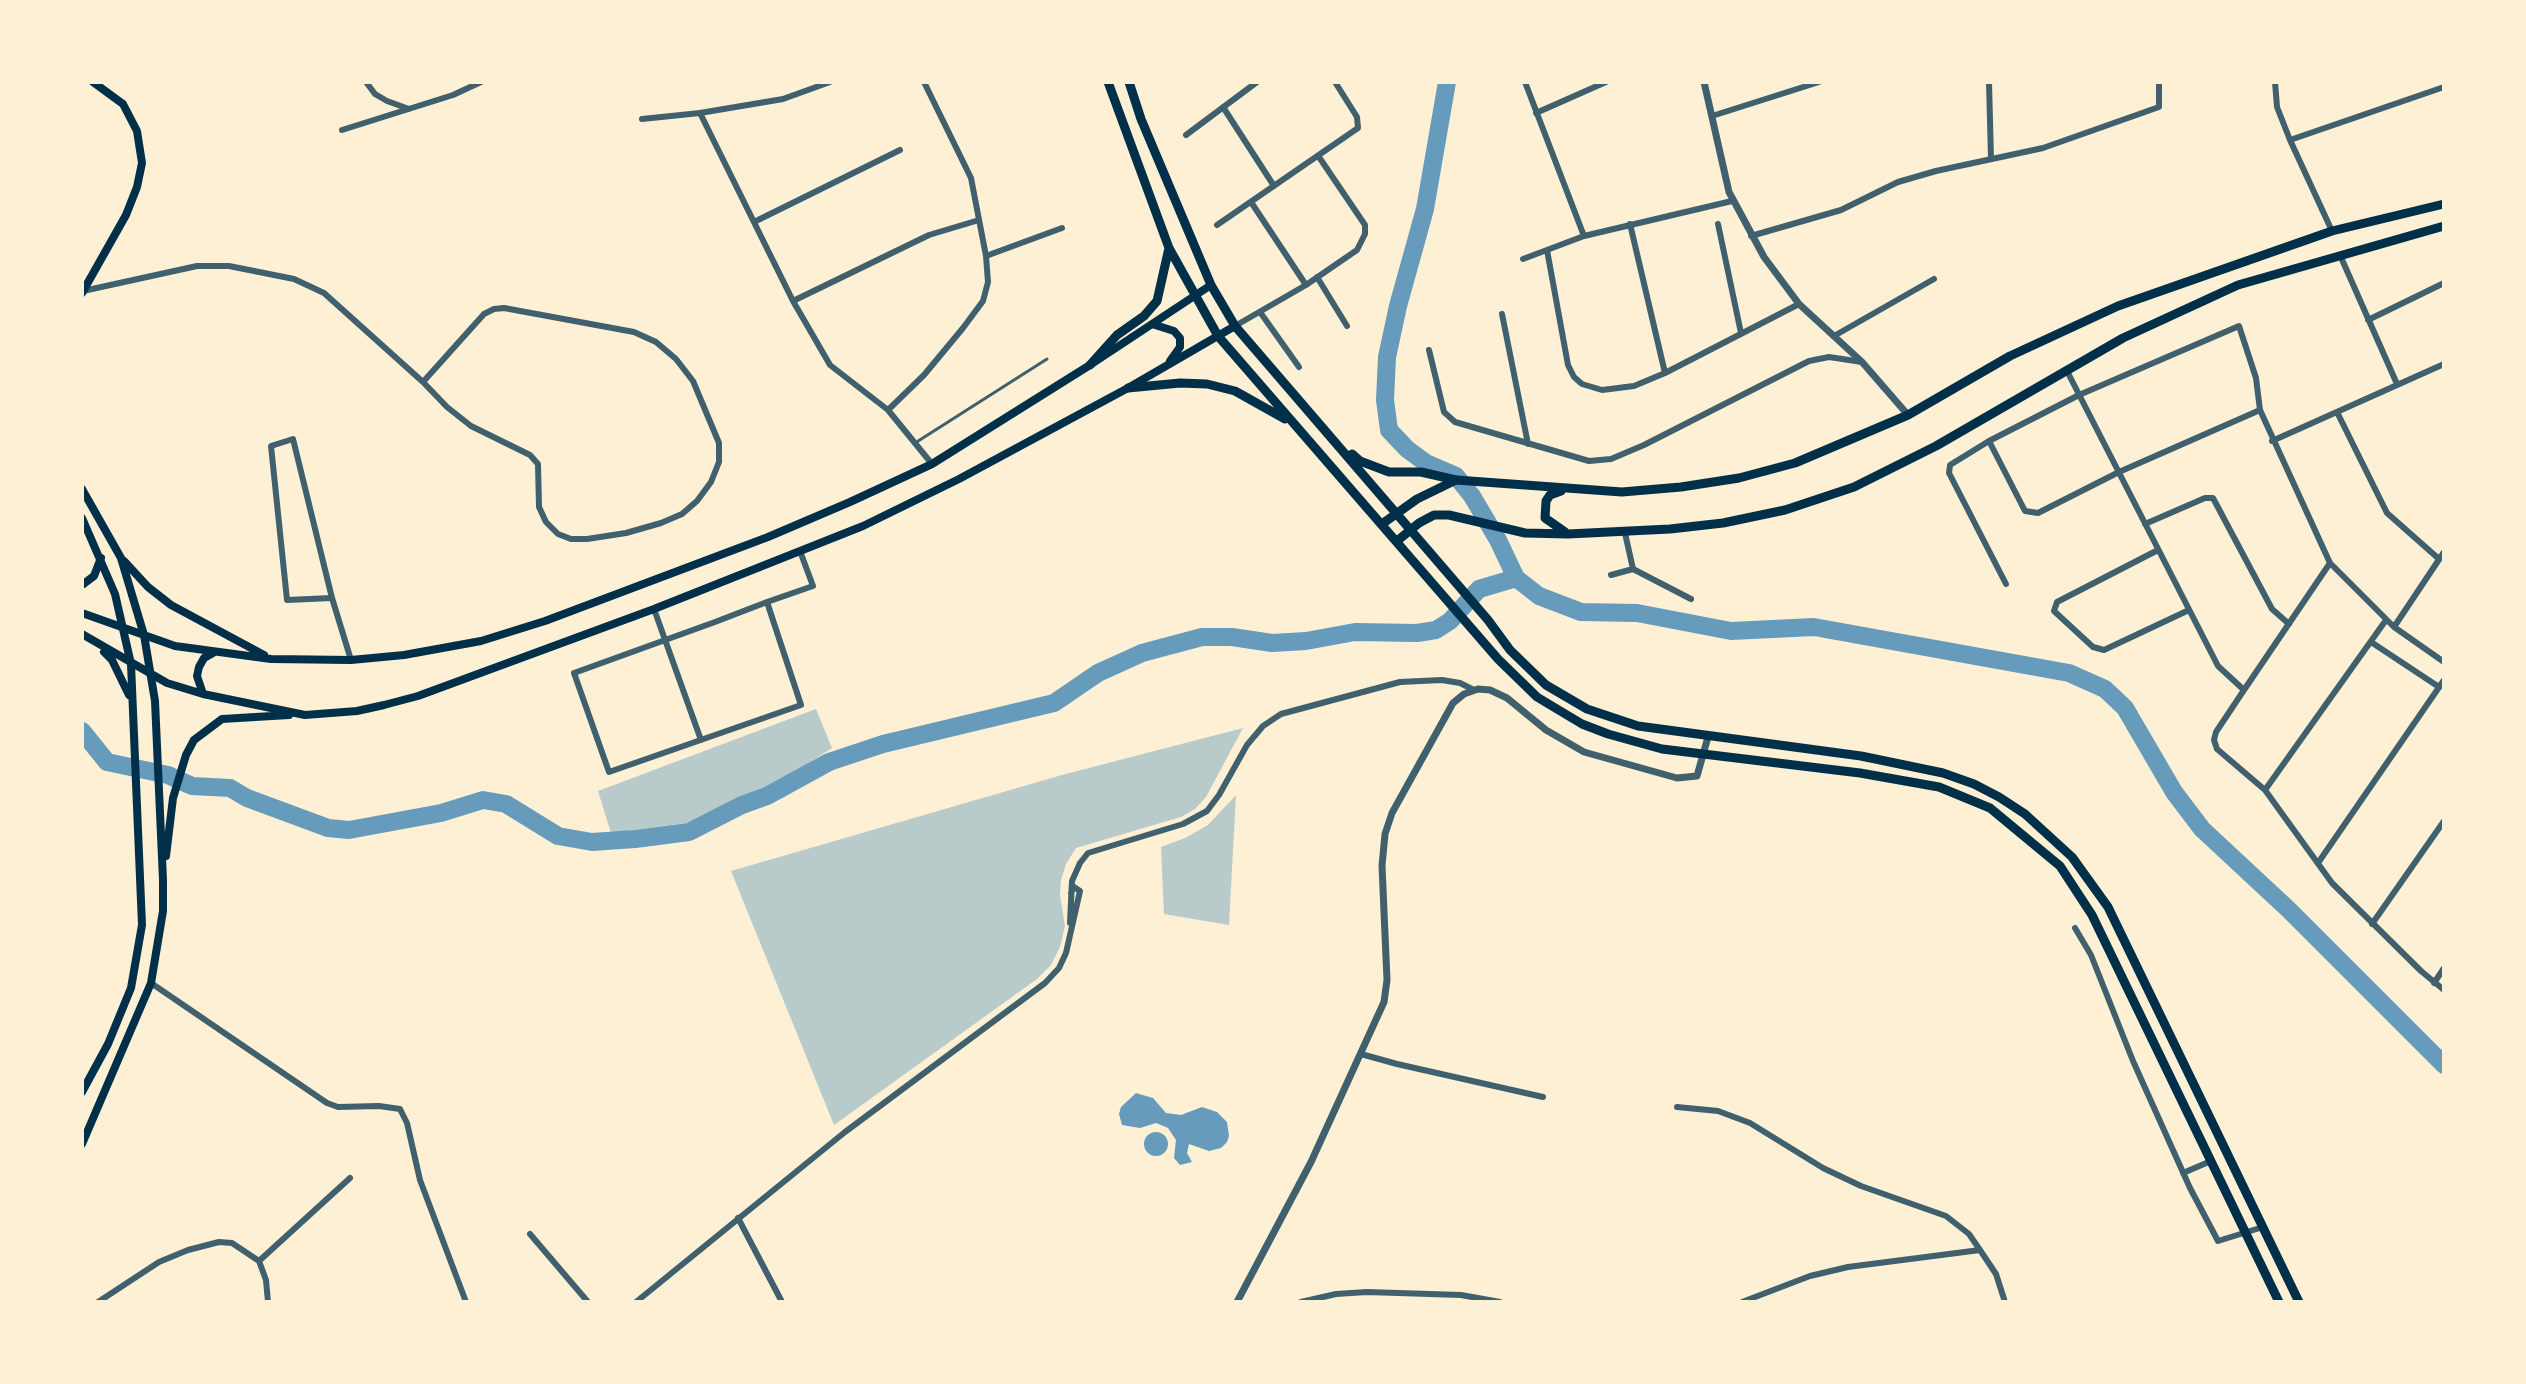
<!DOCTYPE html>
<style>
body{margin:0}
#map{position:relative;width:2526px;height:1384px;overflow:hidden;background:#fdf0d5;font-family:"Nunito Sans",sans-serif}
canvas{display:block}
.frame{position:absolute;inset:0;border:84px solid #fdf0d5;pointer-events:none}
</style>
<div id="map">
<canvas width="2526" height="1384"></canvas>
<div class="frame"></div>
</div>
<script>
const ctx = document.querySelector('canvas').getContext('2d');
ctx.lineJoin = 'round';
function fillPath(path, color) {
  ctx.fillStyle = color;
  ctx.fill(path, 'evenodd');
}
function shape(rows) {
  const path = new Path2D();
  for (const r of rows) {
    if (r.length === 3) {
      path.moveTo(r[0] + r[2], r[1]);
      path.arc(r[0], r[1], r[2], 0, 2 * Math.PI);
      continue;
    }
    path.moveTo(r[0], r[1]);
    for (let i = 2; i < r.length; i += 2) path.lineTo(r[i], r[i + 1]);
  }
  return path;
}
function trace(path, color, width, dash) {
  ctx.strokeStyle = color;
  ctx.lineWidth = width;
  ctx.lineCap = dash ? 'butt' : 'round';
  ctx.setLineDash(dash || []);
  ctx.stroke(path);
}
const green = shape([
 [816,709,832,748,767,790,732,802,693,822,611,833,598,791],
 [1243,728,1206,797,1195,809,1181,817,1076,848,1066,864,1061,880,1060,895,1065,926,1060,947,1051,965,1037,979,834,1125,731,871,1062,775],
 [1236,795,1229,925,1164,914,1161,847,1185,838,1208,825]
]);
const water = shape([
 [1136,1093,1153,1098,1166,1113,1181,1115,1202,1107,1217,1112,1227,1122,1229,1136,1227,1142,1221,1148,1209,1151,1189,1144,1187,1153,1192,1162,1180,1165,1174,1158,1176,1140,1168,1128,1156,1123,1140,1128,1122,1125,1119,1114,1121,1107],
 [1156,1144,12]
]);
const river = shape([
 [1447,82,1425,209,1398,306,1387,357,1385,400,1389,430,1407,449,1426,463,1456,476,1472,496,1498,540,1516,578,1539,596,1581,612,1637,613,1731,631,1814,627,2069,673,2105,689,2125,708,2174,792,2202,829,2289,910,2444,1065],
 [82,731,107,762,168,775,192,786,230,788,247,798,328,828,349,830,441,813,483,800,506,804,558,836,592,842,635,839,689,832,742,805,767,796,829,762,883,744,1054,703,1098,673,1142,653,1202,637,1232,637,1272,643,1306,641,1355,632,1417,633,1436,630,1450,621,1479,589,1516,578]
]);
const service = shape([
 [915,443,1047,359]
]);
const minor = shape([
 [366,82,375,94,387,101,409,109],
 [1525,82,1584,236],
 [1989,82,1991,159],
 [2275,82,2277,107,2290,140,2332,231],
 [1223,107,1274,186],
 [700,113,793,301,830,365,888,410,932,464],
 [1536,113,1606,82],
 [1712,116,1819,82],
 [642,119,700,113,783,99,830,82],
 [342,130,453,95,481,82],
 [1186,135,1257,82],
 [2290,140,2444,87],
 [1251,202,1306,285],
 [754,222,900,150],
 [1630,224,1665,373],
 [1718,224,1741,333],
 [1217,225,1358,128,1357,117,1335,82],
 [1751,236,1841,210,1898,182,1936,171,2043,148,2159,107,2159,82],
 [1547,250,1568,365,1574,377,1582,384,1602,390,1634,386,1665,373,1799,304],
 [2340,255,2397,384],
 [986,256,1062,228],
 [1523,259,1584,236,1732,201],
 [1317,277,1347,326],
 [83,291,197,266,229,266,294,279,324,293,423,382,447,407,471,426,530,455,538,464,539,507,546,522,558,534,571,539,587,539,626,533,661,523,682,514,697,501,711,482,719,462,719,443,693,381,676,359,656,342,634,332,504,308,494,309,484,314,423,382],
 [793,301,929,235,979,220],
 [1260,312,1299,367],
 [1502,314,1528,444],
 [2368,320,2444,283],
 [1235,326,1306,285,1357,250,1365,234,1365,225,1319,157],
 [1834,336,1934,279],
 [1429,350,1444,412,1455,422,1589,461,1611,459,1644,445,1809,361,1829,357,1862,362],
 [2067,371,2218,666,2244,690],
 [888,410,924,375,963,328,983,301,988,282,986,256,971,178,924,82],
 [2337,412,2387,513,2439,559],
 [1989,441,2025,511,2038,513,2119,472,2260,410],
 [2272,441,2444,364],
 [2145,524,2205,498,2213,498,2272,609,2289,624],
 [1625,533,1633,569,1691,599],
 [2158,550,2057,602,2054,611,2093,647,2104,650,2189,610],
 [2330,563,2244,690,2216,732,2214,740,2217,749,2265,790,2332,883,2421,971,2444,990],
 [1611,575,1633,569],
 [2006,584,1949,473,1950,465,1989,441,2079,395,2239,326,2256,378,2260,410,2330,563,2394,627,2444,662],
 [332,598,287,600,271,446,293,439,332,598,351,660],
 [767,602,801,705,609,772,574,673,715,622,767,602,813,586,800,551],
 [654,609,701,740],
 [2394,627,2444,552],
 [2371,642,2439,687],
 [2265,790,2386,620],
 [2318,863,2444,680],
 [1070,923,1072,881,1080,863,1088,853,1183,824,1207,811,1219,795,1247,745,1263,726,1281,714,1400,682,1442,680,1460,683,1474,690],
 [2372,924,2444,821],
 [2075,928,2091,955,2133,1061,2190,1188,2218,1241,2263,1227],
 [151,983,327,1103,338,1107,379,1106,400,1109,407,1123,420,1180,466,1302],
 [2434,983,2444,968],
 [1361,1054,1397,1064,1543,1097],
 [1677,1107,1718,1111,1750,1123,1823,1168,1861,1186,1946,1216,1969,1234,1980,1250,1996,1274,2005,1302],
 [2183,1173,2211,1161],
 [738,1218,782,1302],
 [530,1234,588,1302],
 [259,1261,350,1178],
 [98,1302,159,1262,188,1250,219,1242,232,1243,259,1261,266,1280,268,1302],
 [636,1302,845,1132,1045,983,1059,968,1066,953,1080,891,1074,887,1071,893],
 [1301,1302,1336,1294,1367,1292,1461,1295,1500,1302],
 [1742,1302,1810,1276,1848,1267,1980,1250]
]);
const tertiary = shape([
 [1704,82,1729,192,1764,257,1799,304,1862,362,1908,415],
 [1237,1302,1311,1162,1384,1002,1387,980,1382,866,1385,834,1392,813,1453,703,1464,694,1478,689,1490,690,1507,698,1546,730,1584,752,1677,778,1697,776,1708,737]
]);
const secondary = shape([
 [82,293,126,215,137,187,142,163,137,131,123,104,93,82],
 [1152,324,1174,331,1180,338,1180,347,1170,361],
 [82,489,121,558,144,635,155,701,163,880,163,911,151,983,82,1144],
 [82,518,115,594,131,664,142,925,131,988,108,1044,82,1092],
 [124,561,148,587,171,605,264,655],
 [82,585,94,576,101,558],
 [82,613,175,646,271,659,351,660,404,655,481,641,545,621,768,537,850,502,932,464,1090,365,1211,285],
 [82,634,167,683,203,694,305,715,357,711,384,705,418,696,654,609,863,526,959,479,1128,388,1235,326],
 [104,652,112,660,129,695],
 [203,694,197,676,199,667,204,658,213,653],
 [166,856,173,798,186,755,194,740,222,719,289,715]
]);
const primary = shape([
 [1561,491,1550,495,1546,501,1545,518,1565,532],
 [1382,524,1417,499,1456,480,1622,492,1681,487,1739,478,1795,463,1908,415,2010,356,2118,306,2332,231,2444,204],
 [1397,541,1419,523,1434,515,1449,515,1525,533,1568,534,1670,529,1723,523,1785,510,1854,487,1936,446,2123,338,2238,285,2444,226]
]);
const trunk = shape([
 [1108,82,1169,248,1218,336,1498,659,1537,697,1582,724,1608,734,1662,749,1860,773,1939,787,1990,808,2060,866,2092,915,2279,1302],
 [1129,82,1141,119,1211,285,1235,326,1488,620,1510,650,1546,685,1587,709,1638,726,1861,756,1943,773,1974,784,1999,797,2025,814,2072,857,2108,907,2299,1302],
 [1090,365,1117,335,1144,316,1157,301,1169,248],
 [1128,388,1180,383,1207,384,1235,391,1285,419],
 [1352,454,1360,461,1389,472,1421,472,1456,480]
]);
fillPath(green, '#b9caca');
fillPath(water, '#669bbc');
trace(river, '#669bbc', 18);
trace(service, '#3f606c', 3);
trace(minor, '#3f606c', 6);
trace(tertiary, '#3f606c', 7);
trace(secondary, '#003049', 8);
trace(primary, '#003049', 9);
trace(trunk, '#003049', 9);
</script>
